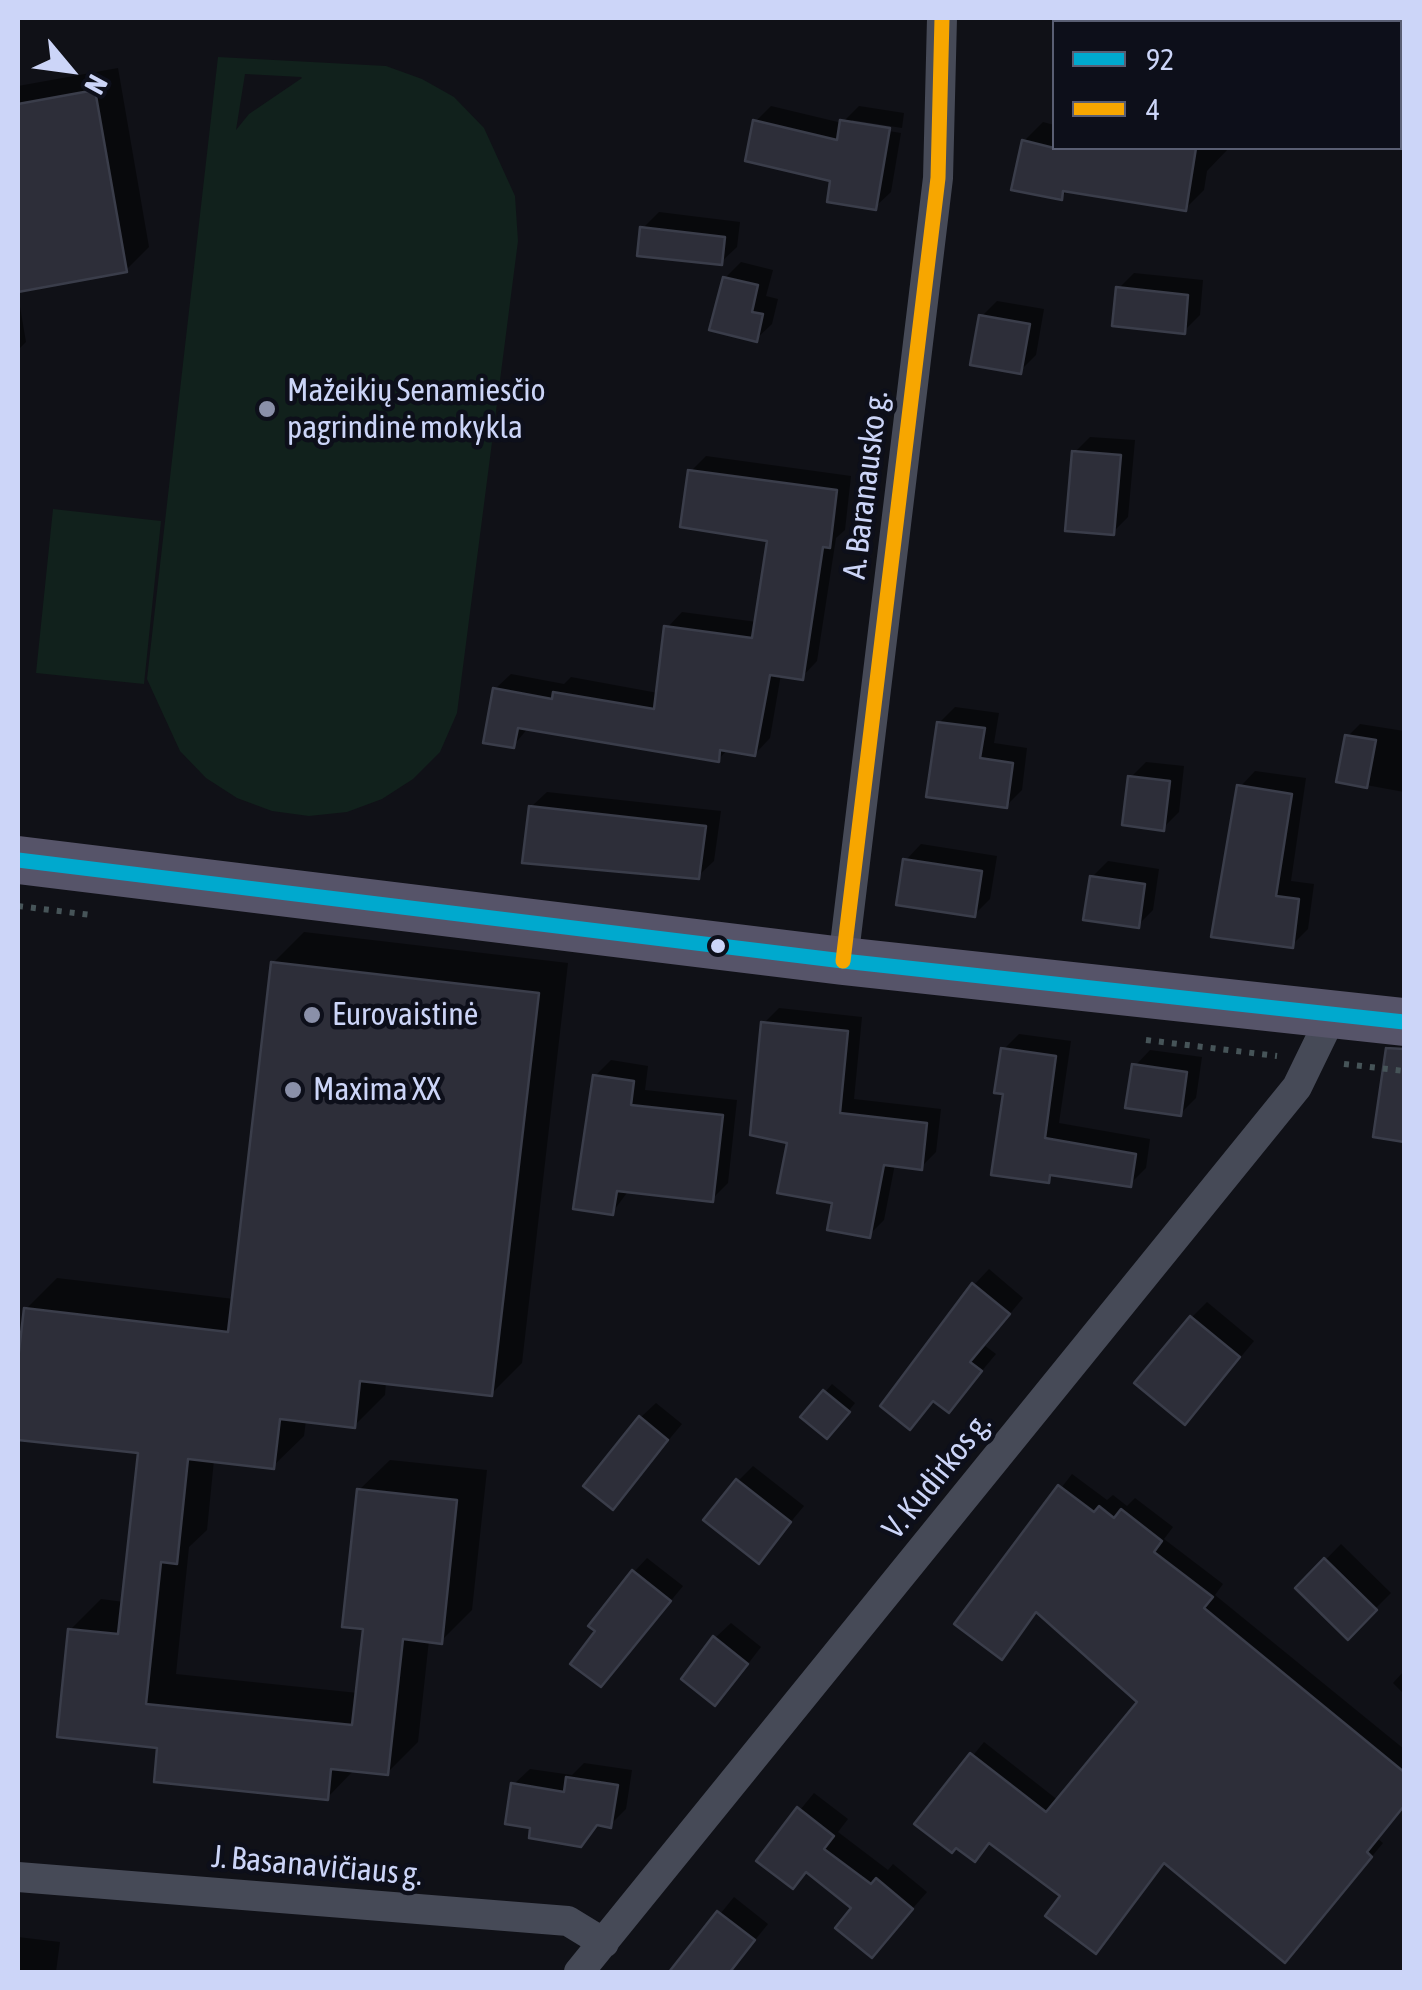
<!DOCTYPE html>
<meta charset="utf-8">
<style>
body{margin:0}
#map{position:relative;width:1422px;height:1990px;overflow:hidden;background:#101117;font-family:"Asap Condensed",sans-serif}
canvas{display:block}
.frame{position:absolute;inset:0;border:20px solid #ccd5f8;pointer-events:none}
.legend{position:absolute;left:1052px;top:20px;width:350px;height:130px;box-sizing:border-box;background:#0d0f1a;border:2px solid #595e73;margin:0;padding:12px 18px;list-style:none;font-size:30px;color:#ccd5f8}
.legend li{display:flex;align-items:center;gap:20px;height:50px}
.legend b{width:50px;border:2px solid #595e73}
.north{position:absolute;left:20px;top:20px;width:100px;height:100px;-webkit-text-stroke:8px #0d0f1a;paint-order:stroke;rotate:119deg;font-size:28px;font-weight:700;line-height:40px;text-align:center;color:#ccd5f8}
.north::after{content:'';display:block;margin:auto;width:35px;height:45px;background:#ccd5f8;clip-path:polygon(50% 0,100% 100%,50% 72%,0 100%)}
</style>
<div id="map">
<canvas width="1422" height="1990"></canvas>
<div class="frame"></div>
<ul class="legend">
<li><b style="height:12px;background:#00a9ce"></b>92</li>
<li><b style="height:12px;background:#f7a600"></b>4</li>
</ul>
<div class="north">N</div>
</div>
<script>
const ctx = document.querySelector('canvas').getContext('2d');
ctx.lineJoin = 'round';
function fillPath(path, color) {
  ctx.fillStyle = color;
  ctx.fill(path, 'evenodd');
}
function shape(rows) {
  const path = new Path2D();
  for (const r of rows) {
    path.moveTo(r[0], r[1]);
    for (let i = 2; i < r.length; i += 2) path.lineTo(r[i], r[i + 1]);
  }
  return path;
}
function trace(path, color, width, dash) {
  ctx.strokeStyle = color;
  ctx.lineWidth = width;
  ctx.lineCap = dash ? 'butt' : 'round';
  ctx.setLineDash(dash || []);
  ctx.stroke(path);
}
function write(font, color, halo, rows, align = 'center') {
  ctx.font = font + ' "Asap Condensed",sans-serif';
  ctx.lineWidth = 9;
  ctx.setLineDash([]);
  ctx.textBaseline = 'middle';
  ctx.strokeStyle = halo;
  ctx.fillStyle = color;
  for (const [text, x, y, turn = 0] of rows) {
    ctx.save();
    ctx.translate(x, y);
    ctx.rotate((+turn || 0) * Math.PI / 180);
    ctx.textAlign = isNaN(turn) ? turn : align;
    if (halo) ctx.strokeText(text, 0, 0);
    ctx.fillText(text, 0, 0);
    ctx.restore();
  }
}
const green = shape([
 [218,57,386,66,422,79,454,97,484,128,515,196,518,241,457,713,440,752,413,779,382,799,347,812,309,816,272,811,237,798,206,778,180,751,147,679],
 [245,74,301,77,302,78,249,114,236,130],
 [53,509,161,521,144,684,36,673]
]);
const shadow = shape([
 [1064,18,1219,18,1219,22,1060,22],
 [118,68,149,247,126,270,18,289,18,86],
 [771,106,842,123,859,106,904,113,902,128,852,120,852,125,901,133,891,192,875,207,833,179,755,122],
 [1043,122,1054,125,1054,148,1229,148,1207,171,1204,190,1185,209,1069,190,1061,197,1024,141],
 [659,212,740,222,737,247,721,262,643,228],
 [741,262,773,270,766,296,778,299,772,324,756,339,725,278],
 [1134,273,1203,280,1200,315,1184,331,1118,289],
 [18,295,26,342,18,350],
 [997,301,1044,309,1036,355,1020,371,981,317],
 [1090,437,1135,440,1128,517,1113,532,1074,453],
 [706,456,851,476,845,530,836,538,817,661,802,677,781,674,770,738,755,754,728,749,718,760,529,727,513,746,495,689,511,674,564,684,571,677,658,693,667,628,682,612,757,622,770,539,691,471],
 [955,707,999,713,994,743,1027,748,1022,790,1006,806,939,723],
 [1360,724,1404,731,1404,792,1339,780,1348,736],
 [1146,762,1184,766,1179,812,1163,828,1131,777],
 [1255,771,1306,778,1291,881,1314,884,1308,929,1292,945,1240,787],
 [547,792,721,811,714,861,698,876,531,807],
 [921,844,997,856,990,899,974,915,906,860],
 [1108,861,1159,869,1153,910,1138,925,1092,877],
 [304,932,568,963,522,1363,491,1394,386,1382,385,1395,354,1426,306,1420,304,1436,273,1466,214,1460,207,1530,189,1547,176,1674,358,1693,365,1627,359,1490,390,1460,487,1470,472,1610,441,1641,429,1640,418,1742,387,1773,355,1769,327,1798,160,1745,70,1630,101,1599,124,1602,140,1451,18,1437,18,1381,26,1309,57,1278,234,1299,273,963],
 [779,1008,862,1017,854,1099,941,1109,936,1152,921,1167,895,1164,884,1220,869,1235,835,1201,790,1141,764,1023],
 [1019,1034,1071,1041,1059,1123,1150,1139,1146,1168,1130,1184,1055,1173,1048,1180,1003,1050],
 [1150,1050,1202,1057,1196,1098,1180,1114,1135,1066],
 [611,1060,648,1066,645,1090,737,1100,728,1183,712,1199,629,1190,612,1213,595,1076],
 [989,1269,1023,1298,984,1345,996,1354,949,1410,935,1399,910,1426,974,1285],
 [1207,1302,1254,1341,1200,1406,1192,1317],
 [832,1384,855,1403,834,1429,804,1417],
 [656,1403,682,1424,613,1506,640,1418],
 [753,1466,804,1506,758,1561,738,1481],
 [1072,1474,1107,1500,1113,1495,1127,1506,1135,1498,1173,1527,1164,1539,1223,1584,1215,1595,1404,1749,1404,1805,1377,1838,1383,1843,1297,1947,1166,1861,1096,1950,1064,1895,991,1841,987,1846,918,1823,984,1742,1059,1801,1141,1701,1038,1611,1002,1656,957,1623],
 [1341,1544,1391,1593,1348,1636,1298,1588],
 [647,1558,683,1586,614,1670,598,1630,634,1572],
 [731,1623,761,1647,730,1687,715,1638],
 [1404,1671,1404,1694,1393,1683],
 [584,1763,632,1770,626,1809,610,1825,600,1823,580,1844,533,1826,514,1784,530,1769,572,1775],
 [814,1793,848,1819,838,1832,888,1870,893,1864,927,1892,872,1955,855,1908,808,1870,792,1886,759,1860],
 [734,1897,768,1924,729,1972,707,1972,686,1956],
 [18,1937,60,1942,56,1972,18,1972]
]);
const building = shape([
 [95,90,127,272,18,292,18,104,95,90],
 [753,120,837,140,840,120,890,128,876,210,827,202,830,181,745,161,753,120],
 [1022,140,1054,148,1196,148,1186,211,1063,191,1062,200,1011,190,1022,140],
 [640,227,725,237,722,265,637,256,640,227],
 [723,277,758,285,752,312,763,314,757,342,709,330,723,277],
 [1116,287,1188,295,1185,334,1112,326,1116,287],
 [979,315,1030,324,1021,374,970,365,979,315],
 [1072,451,1121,455,1114,535,1065,531,1072,451],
 [688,470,837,490,830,548,823,547,803,680,770,675,755,756,720,750,719,762,518,728,514,748,483,743,493,688,552,699,553,692,654,709,664,626,752,638,767,541,680,527,688,470],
 [937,722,985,728,980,758,1013,763,1007,808,926,797,937,722],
 [1345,735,1376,740,1367,788,1336,782,1345,735],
 [1128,776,1170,781,1164,831,1122,825,1128,776],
 [1237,785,1292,794,1276,896,1299,899,1293,948,1211,937,1237,785],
 [529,806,706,826,699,879,522,863,529,806],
 [903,859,982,871,975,917,896,905,903,859],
 [1090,876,1145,884,1139,928,1083,920,1090,876],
 [271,962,539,993,492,1396,360,1381,355,1428,280,1419,274,1469,188,1459,177,1564,161,1562,146,1704,352,1725,363,1629,342,1627,357,1489,457,1500,442,1644,403,1639,388,1775,331,1769,328,1800,154,1782,157,1748,57,1737,68,1629,118,1634,138,1453,18,1440,18,1360,24,1308,228,1332,271,962],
 [761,1022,848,1031,840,1113,927,1123,922,1170,884,1165,870,1238,827,1230,832,1203,777,1193,787,1143,750,1135,761,1022],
 [1001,1048,1056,1056,1045,1138,1136,1154,1131,1187,1050,1175,1049,1183,991,1175,1003,1094,994,1093,1001,1048],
 [1386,1048,1404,1049,1404,1142,1373,1137,1386,1048],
 [1132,1064,1187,1072,1181,1116,1125,1108,1132,1064],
 [593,1075,634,1081,631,1105,723,1115,713,1202,617,1191,613,1215,573,1209,593,1075],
 [972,1283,1010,1314,970,1362,982,1371,949,1413,933,1401,910,1430,880,1406,972,1283],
 [1190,1316,1240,1357,1185,1425,1134,1383,1190,1316],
 [823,1390,850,1412,827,1439,800,1417,823,1390],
 [639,1416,668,1440,613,1510,583,1486,639,1416],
 [736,1479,791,1522,759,1564,703,1520,736,1479],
 [1058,1485,1094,1512,1099,1506,1114,1518,1121,1509,1162,1541,1154,1552,1213,1597,1204,1608,1404,1772,1404,1806,1367,1852,1372,1857,1285,1963,1164,1863,1096,1954,1045,1916,1060,1896,989,1843,975,1862,956,1848,952,1853,914,1824,970,1753,1046,1812,1137,1702,1036,1612,1002,1660,954,1624,1058,1485],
 [1324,1558,1377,1610,1348,1640,1295,1588,1324,1558],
 [632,1570,671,1601,601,1687,570,1664,595,1631,588,1626,632,1570],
 [713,1636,748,1664,715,1706,681,1679,713,1636],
 [566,1777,618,1785,611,1828,597,1825,581,1847,529,1838,530,1828,505,1824,511,1783,564,1792,566,1777],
 [797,1807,834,1836,824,1849,871,1884,876,1878,913,1909,872,1958,835,1928,851,1908,806,1872,793,1889,756,1861,797,1807],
 [717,1911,755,1940,730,1972,669,1972,717,1911]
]);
const path = shape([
 [18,906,91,915],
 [1146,1040,1277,1056],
 [1344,1064,1404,1071]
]);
const minor = shape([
 [843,961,938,178,942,18],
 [18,1877,568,1921,604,1943],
 [579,1972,1297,1087,1333,1013]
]);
const primary = shape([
 [18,860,843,961,1404,1022]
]);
const bus1 = shape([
 [18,860,843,961,1404,1022]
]);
const bus2 = shape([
 [843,961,938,178,942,18]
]);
const markers = [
 [267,409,10,"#8a90a9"],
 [718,946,9,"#ccd5f8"],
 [312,1015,10,"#8a90a9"],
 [293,1090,10,"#8a90a9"]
];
const poiNames = [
 ["Mažeikių Senamiesčio",287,391],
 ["pagrindinė mokykla",287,428],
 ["Eurovaistinė",332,1015],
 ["Maxima XX",313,1090]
];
const streetNames = [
 ["A. Baranausko g.",866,485,-83],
 ["V. Kudirkos g.",937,1476,-51],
 ["J. Basanavičiaus g.",317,1866,5]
];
fillPath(green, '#11211c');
fillPath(shadow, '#0007');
fillPath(building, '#2d2e39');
trace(building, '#3a3d4a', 2.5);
trace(path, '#465458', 6, [5, 8]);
trace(minor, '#464a57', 30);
trace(primary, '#565469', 48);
trace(bus1, '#00a9ce', 15);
trace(bus2, '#f7a600', 15);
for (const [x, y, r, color] of markers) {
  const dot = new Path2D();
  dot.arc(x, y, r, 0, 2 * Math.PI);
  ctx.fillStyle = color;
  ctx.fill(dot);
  trace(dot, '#0d0f1a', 4);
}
write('32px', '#ccd5f8', '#0d0f1a', poiNames, 'left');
write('32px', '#ccd5f8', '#0d0f1a', streetNames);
</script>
